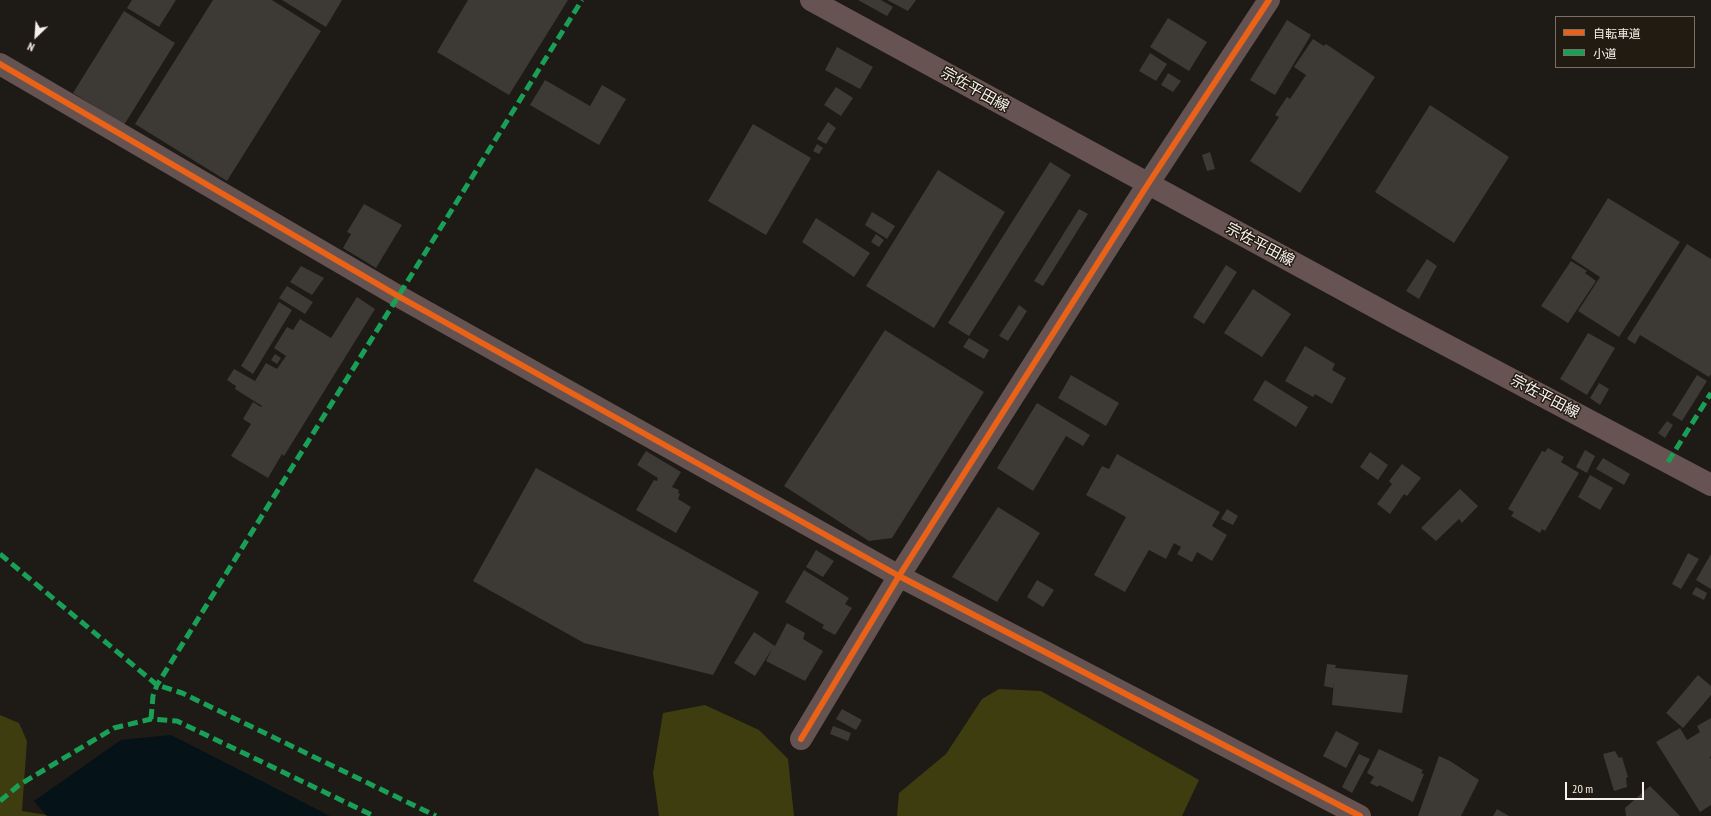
<!DOCTYPE html>
<meta charset="utf-8">
<style>
body{margin:0}
#map{position:relative;width:1711px;height:816px;overflow:hidden;background:#1e1a16;font-family:"PT Sans Narrow","Noto Sans JP",sans-serif}
canvas{display:block}
.legend{position:absolute;left:1555px;top:16px;width:140px;height:52px;box-sizing:border-box;background:#221b12;border:1px solid #777169;margin:0;padding:5px 7px;list-style:none;font-size:12px;color:#f6f1eb}
.legend li{display:flex;align-items:center;gap:8px;height:20px}
.legend b{width:20px;border:1px solid #777169}
.north{position:absolute;left:16px;top:16px;width:40px;height:40px;-webkit-text-stroke:3px #221b12;paint-order:stroke;rotate:205deg;font-size:11px;font-weight:700;line-height:16px;text-align:center;color:#f6f1eb}
.north::after{content:'';display:block;margin:auto;width:14px;height:18px;background:#f6f1eb;clip-path:polygon(50% 0,100% 100%,50% 72%,0 100%)}
.scale{position:absolute;left:1565px;top:782px;width:79px;height:18px;box-sizing:border-box;border:2px solid #f6f1eb;border-top:0;padding-left:5px;font-size:12px;line-height:14px;white-space:nowrap;color:#f6f1eb;-webkit-text-stroke:3px #221b12;paint-order:stroke}
</style>
<div id="map">
<canvas width="1711" height="816"></canvas>
<ul class="legend">
<li><b style="height:5px;background:#ea6118"></b>自転車道</li>
<li><b style="height:5px;background:#1a9f57"></b>小道</li>
</ul>
<div class="north">N</div>
<div class="scale">20 m</div>
</div>
<script>
const ctx = document.querySelector('canvas').getContext('2d');
ctx.lineJoin = 'round';
function fillPath(path, color) {
  ctx.fillStyle = color;
  ctx.fill(path, 'evenodd');
}
function shape(rows) {
  const path = new Path2D();
  for (const r of rows) {
    path.moveTo(r[0], r[1]);
    for (let i = 2; i < r.length; i += 2) path.lineTo(r[i], r[i + 1]);
  }
  return path;
}
function trace(path, color, width, dash) {
  ctx.strokeStyle = color;
  ctx.lineWidth = width;
  ctx.lineCap = dash ? 'butt' : 'round';
  ctx.setLineDash(dash || []);
  ctx.stroke(path);
}
function write(font, color, halo, rows, align = 'center') {
  ctx.font = font + ' "PT Sans Narrow","Noto Sans JP",sans-serif';
  ctx.lineWidth = 3;
  ctx.setLineDash([]);
  ctx.textBaseline = 'middle';
  ctx.strokeStyle = halo;
  ctx.fillStyle = color;
  for (const [text, x, y, turn = 0] of rows) {
    ctx.save();
    ctx.translate(x, y);
    ctx.rotate((+turn || 0) * Math.PI / 180);
    ctx.textAlign = isNaN(turn) ? turn : align;
    if (halo) ctx.strokeText(text, 0, 0);
    ctx.fillText(text, 0, 0);
    ctx.restore();
  }
}
const forest = shape([
 [999,689,1041,691,1199,780,1182,816,897,816,899,793,946,754,982,699],
 [705,705,759,730,788,759,794,816,659,816,653,773,663,713],
 [0,715,19,723,27,741,22,811,53,816,0,816]
]);
const water = shape([
 [171,735,330,816,47,816,34,801,121,740]
]);
const building = shape([
 [132,0,176,0,159,27,127,8],
 [213,0,272,0,321,31,227,181,135,124],
 [282,0,342,0,326,27],
 [468,0,568,0,509,95,437,52],
 [858,0,881,0,893,7,887,16],
 [887,0,916,0,908,11],
 [124,11,175,43,124,125,73,93],
 [1168,18,1207,42,1189,71,1150,47],
 [1287,20,1311,35,1275,95,1250,80],
 [1313,39,1324,46,1326,44,1375,77,1300,193,1250,161,1279,117,1275,115,1287,97,1290,99,1306,75,1294,67],
 [837,47,873,67,860,89,825,70],
 [1150,53,1167,64,1156,81,1139,71],
 [1168,73,1181,81,1173,92,1161,85],
 [545,80,590,106,602,85,626,99,599,145,530,105],
 [836,87,853,98,841,116,824,105],
 [1430,105,1509,157,1454,243,1375,192],
 [828,122,836,128,826,144,817,139],
 [753,124,811,158,766,235,708,201],
 [817,144,823,148,819,154,813,151],
 [1210,152,1215,169,1207,171,1202,155],
 [1050,162,1071,175,969,336,948,323],
 [938,170,1005,212,934,328,866,286],
 [1608,198,1680,242,1619,337,1578,311,1600,277,1571,258],
 [364,204,402,225,376,268,343,248,351,234,347,232],
 [1079,209,1088,214,1043,286,1034,281],
 [872,212,895,226,887,239,865,225],
 [816,218,870,253,854,277,802,242],
 [876,234,884,240,879,247,871,242],
 [1687,244,1711,259,1711,374,1709,377,1640,335,1635,344,1627,339],
 [1427,259,1437,266,1419,299,1406,291],
 [1571,261,1587,271,1585,273,1596,281,1568,323,1541,306],
 [1226,265,1237,272,1204,324,1193,317],
 [301,266,324,278,312,295,290,282],
 [287,286,313,302,305,314,279,298],
 [1253,289,1291,314,1262,357,1224,333],
 [357,297,375,309,284,456,282,454,268,478,231,456,251,424,243,419,253,402,261,407,262,406,235,389,236,386,227,380,234,369,255,381,266,363,277,369,286,356,274,348,287,327,293,330,300,319,331,338],
 [279,302,292,310,253,374,241,366],
 [1019,305,1027,311,1008,341,999,336],
 [885,330,984,392,892,538,869,541,784,486],
 [1588,333,1615,348,1587,395,1560,379],
 [969,338,989,350,984,359,963,347],
 [1305,346,1335,364,1332,370,1346,378,1332,404,1315,394,1313,397,1285,381],
 [275,354,281,358,277,364,271,360],
 [1071,375,1119,403,1106,426,1058,398],
 [1697,375,1707,381,1682,421,1672,415],
 [1265,380,1308,407,1296,427,1253,400],
 [1599,383,1609,389,1600,405,1590,398],
 [1037,403,1090,435,1083,446,1066,436,1033,491,997,468],
 [1667,421,1673,425,1665,438,1658,433],
 [1548,448,1564,457,1561,462,1579,473,1545,531,1542,529,1540,533,1511,516,1514,512,1508,509,1542,451,1545,452],
 [1585,450,1595,456,1587,473,1576,467],
 [646,451,681,472,672,487,679,490,678,493,680,494,678,499,691,507,676,533,636,510,654,480,657,481,658,478,637,465],
 [1370,452,1388,465,1378,480,1360,467],
 [1117,454,1220,512,1212,526,1227,535,1212,561,1197,552,1192,562,1177,554,1181,547,1174,543,1166,559,1149,550,1125,592,1094,575,1126,517,1086,495,1102,466,1109,469],
 [1603,458,1630,474,1624,485,1596,469],
 [1402,464,1421,478,1407,496,1404,494,1390,514,1377,504,1392,484,1389,481],
 [536,468,759,592,713,675,584,643,473,581],
 [1590,475,1613,488,1600,510,1578,497],
 [1460,489,1478,506,1462,523,1459,519,1436,541,1421,528],
 [998,507,1040,533,997,602,952,577],
 [1227,509,1238,516,1233,525,1221,519],
 [816,550,834,561,823,577,806,567],
 [1688,553,1699,559,1681,589,1672,584],
 [1711,554,1711,589,1696,580],
 [804,570,849,598,845,604,852,608,835,635,822,628,824,625,785,602],
 [1037,580,1054,590,1043,607,1027,597],
 [1696,587,1707,593,1704,600,1692,594],
 [787,623,805,633,803,639,823,651,805,681,766,661,772,649,755,676,734,663,754,632,775,646],
 [1327,664,1336,665,1335,668,1408,675,1402,713,1332,705,1334,680,1333,688,1324,686],
 [1698,675,1711,686,1711,695,1683,728,1666,713],
 [842,709,862,720,856,730,836,719],
 [1711,718,1711,756,1710,757,1711,759,1711,805,1700,812,1656,742,1680,728,1687,740,1700,732,1697,726],
 [833,726,851,733,848,741,830,734],
 [1336,731,1359,743,1346,768,1323,756],
 [1379,749,1423,770,1421,773,1424,774,1413,802,1379,785,1378,787,1370,783,1374,777,1367,773],
 [1615,751,1619,758,1622,757,1628,777,1626,778,1627,787,1614,791,1603,754],
 [1359,754,1370,759,1352,793,1342,787],
 [1439,756,1450,761,1479,780,1461,816,1418,816],
 [1650,786,1680,816,1626,816,1625,808],
 [1497,809,1509,816,1493,816]
]);
const minor = shape([
 [0,64,398,296,899,576,1360,816],
 [801,739,899,576,1148,184,1269,0]
]);
const major = shape([
 [811,0,1397,319,1711,485]
]);
const quiet = shape([
 [1668,462,1711,393],
 [0,554,157,685,182,693,436,816],
 [151,719,153,696,157,685,582,0],
 [0,801,19,785,114,728,151,719,177,721,374,816]
]);
const cycleway = shape([
 [0,64,398,296,899,576,1360,816],
 [801,739,899,576,1148,184,1269,0]
]);
const streetNames = [
 ["宗佐平田線",975,90,29],
 ["宗佐平田線",1260,245,28],
 ["宗佐平田線",1545,397,28]
];
fillPath(forest, '#3d3d0f');
fillPath(water, '#051217');
fillPath(building, '#3d3a36');
trace(minor, '#655352', 22);
trace(major, '#665352', 22);
trace(quiet, '#1a9f57', 5, [10, 5]);
trace(cycleway, '#ea6118', 6);
write('15px', '#f6f1eb', '#221b12', streetNames);
</script>
